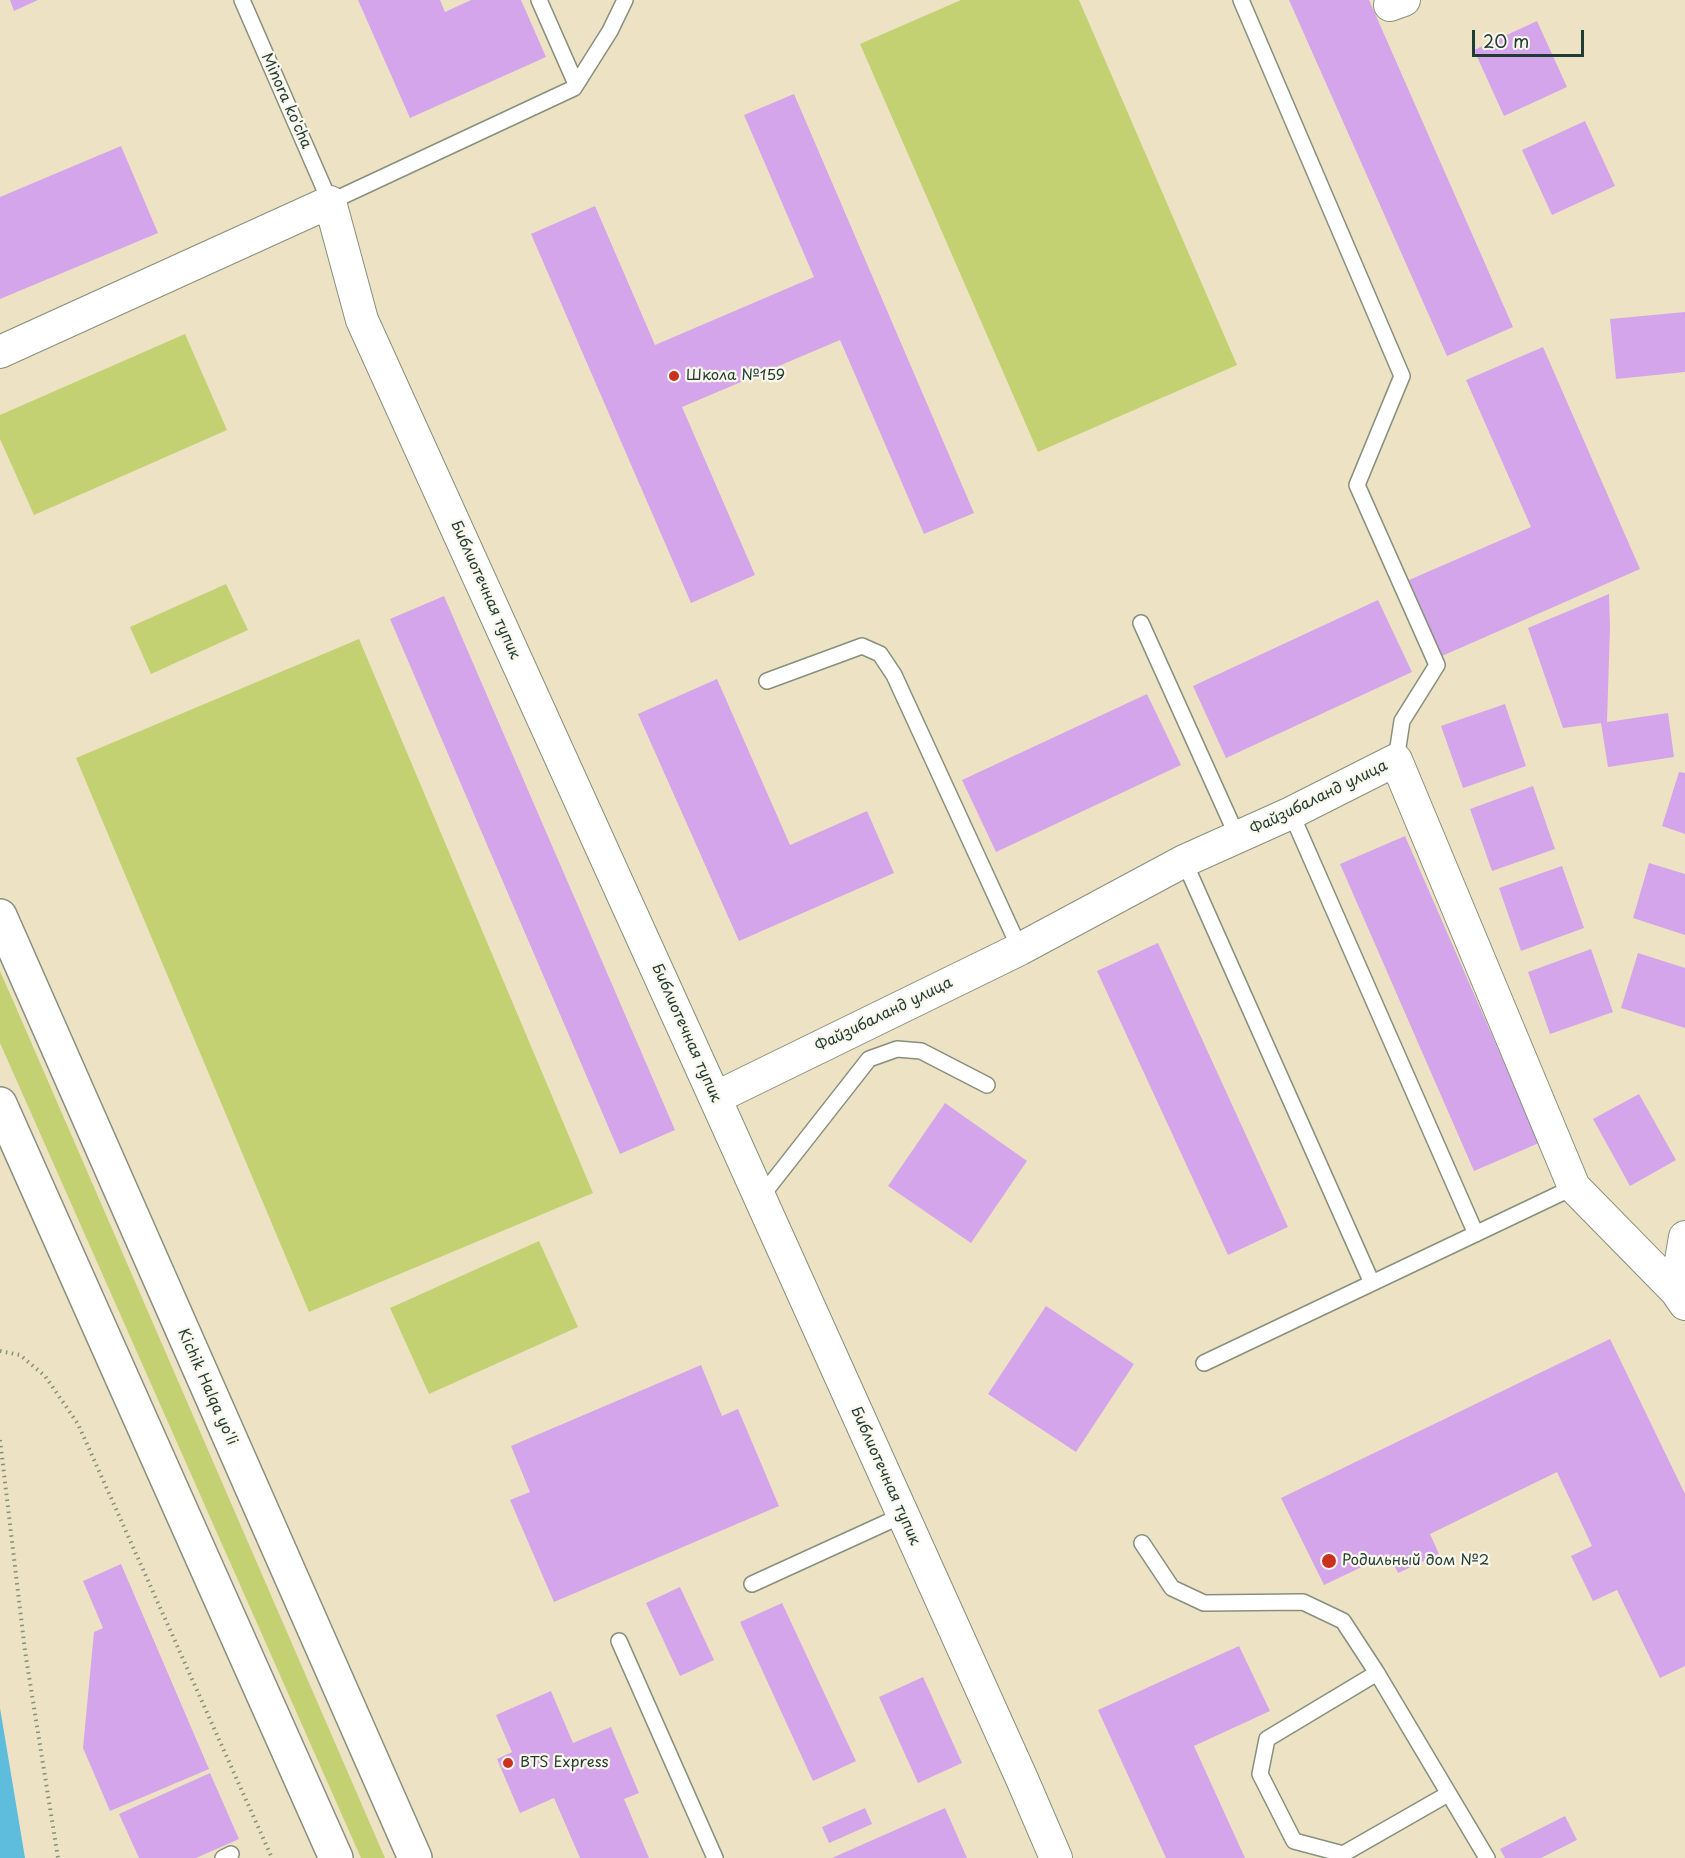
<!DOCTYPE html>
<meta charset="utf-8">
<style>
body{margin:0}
#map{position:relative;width:1685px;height:1858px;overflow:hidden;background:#ede3c4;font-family:"Playpen Sans",sans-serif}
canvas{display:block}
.scale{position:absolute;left:1472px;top:30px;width:112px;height:27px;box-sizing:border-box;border:3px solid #1f3d34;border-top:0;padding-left:8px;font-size:18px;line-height:21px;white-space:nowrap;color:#1f3d34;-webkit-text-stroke:4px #fbf7ec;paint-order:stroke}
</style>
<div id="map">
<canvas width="1685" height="1858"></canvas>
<div class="scale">20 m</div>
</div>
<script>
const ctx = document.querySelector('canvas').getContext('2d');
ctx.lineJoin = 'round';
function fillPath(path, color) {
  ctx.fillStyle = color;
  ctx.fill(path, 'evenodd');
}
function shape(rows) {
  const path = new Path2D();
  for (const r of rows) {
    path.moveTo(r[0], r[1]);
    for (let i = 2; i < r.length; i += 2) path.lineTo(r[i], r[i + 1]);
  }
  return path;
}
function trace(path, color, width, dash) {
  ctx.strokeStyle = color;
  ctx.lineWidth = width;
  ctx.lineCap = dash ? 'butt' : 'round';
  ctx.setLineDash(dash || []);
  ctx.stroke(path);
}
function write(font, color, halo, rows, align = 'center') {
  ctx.font = font + ' "Playpen Sans",sans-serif';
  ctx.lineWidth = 4.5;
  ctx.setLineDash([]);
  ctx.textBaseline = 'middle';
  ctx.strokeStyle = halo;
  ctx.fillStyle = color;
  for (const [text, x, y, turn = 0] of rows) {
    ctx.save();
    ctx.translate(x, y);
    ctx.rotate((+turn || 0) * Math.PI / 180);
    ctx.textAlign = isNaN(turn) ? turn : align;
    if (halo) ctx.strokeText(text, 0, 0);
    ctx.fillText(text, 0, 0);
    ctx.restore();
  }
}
const green = shape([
 [961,0,1079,0,1237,365,1038,452,860,44],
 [185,334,227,430,34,515,0,439,0,415],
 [226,584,248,630,151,674,130,627],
 [359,639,593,1193,309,1312,76,758],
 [0,971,18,1012,385,1858,361,1858,0,1043],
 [539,1241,578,1327,429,1394,390,1308]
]);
const water = shape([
 [0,1708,25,1858,0,1858]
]);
const building = shape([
 [10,0,38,0,14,11],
 [358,0,440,0,445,12,471,0,521,0,546,57,410,118],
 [1289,0,1369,0,1513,327,1447,356],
 [1537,21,1567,87,1504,116,1474,50],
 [794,94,974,513,924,534,840,340,682,407,755,575,691,603,531,234,595,206,655,345,814,277,744,115],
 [1585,121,1615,186,1552,215,1522,150],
 [121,146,158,233,0,299,0,197],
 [1685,312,1685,372,1616,379,1610,319],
 [1543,347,1640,569,1442,656,1409,580,1531,527,1466,380],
 [1609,594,1610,627,1607,722,1668,713,1674,757,1608,767,1601,723,1563,728,1528,628],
 [444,596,675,1130,620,1154,390,619],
 [1378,600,1412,672,1226,758,1193,686],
 [717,679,790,845,867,811,894,873,739,941,638,714],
 [1147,694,1181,765,996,852,962,780],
 [1505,704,1526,766,1463,788,1441,726],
 [1679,772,1685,773,1685,834,1662,826],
 [1533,786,1555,849,1492,871,1470,809],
 [1405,836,1539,1143,1474,1171,1340,864],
 [1649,863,1685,874,1685,935,1633,918],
 [1562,866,1584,928,1521,951,1499,888],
 [1158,943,1288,1227,1228,1255,1097,971],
 [1591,949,1613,1012,1550,1034,1528,972],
 [1638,953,1685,968,1685,1028,1621,1008],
 [1639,1094,1676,1160,1630,1186,1593,1119],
 [945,1103,1027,1161,971,1243,888,1186],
 [1046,1306,1134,1364,1076,1452,988,1394],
 [1610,1339,1685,1494,1685,1666,1660,1678,1617,1590,1593,1601,1571,1556,1592,1546,1557,1472,1430,1534,1439,1554,1398,1573,1389,1554,1324,1585,1281,1498],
 [701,1365,722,1416,738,1409,779,1506,554,1602,510,1500,530,1492,511,1446],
 [121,1564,209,1769,110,1811,83,1748,94,1632,103,1628,83,1581],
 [680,1587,714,1660,680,1676,646,1603],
 [782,1603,856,1761,813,1781,740,1622],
 [1239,1646,1270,1711,1194,1746,1245,1858,1166,1858,1098,1710],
 [923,1677,962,1763,918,1783,879,1697],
 [551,1691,573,1743,611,1727,639,1793,624,1799,649,1858,580,1858,554,1798,520,1813,497,1759,512,1752,496,1715],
 [210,1773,239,1839,196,1858,139,1858,119,1814],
 [865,1808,872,1824,829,1843,822,1827],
 [945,1808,967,1858,832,1858],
 [1565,1816,1577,1840,1541,1858,1505,1858,1500,1849]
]);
const path = shape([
 [0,1351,20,1355,45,1376,78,1424,272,1858],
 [0,1440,25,1651,58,1858]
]);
const service = shape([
 [242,0,330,202,574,88,610,31,625,0],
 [539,0,576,84],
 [1241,0,1402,376,1357,485,1437,665,1402,721,1396,760],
 [1141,623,1238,838],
 [767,681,862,646,880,654,894,675,1020,949],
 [1291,813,1476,1234],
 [1184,861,1372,1283],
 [760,1198,869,1059,897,1049,921,1051,987,1085],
 [1204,1363,1574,1187],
 [1142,1543,1172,1588,1204,1603,1303,1602,1343,1621,1377,1673,1487,1858],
 [752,1584,903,1515],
 [619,1641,715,1858],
 [1377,1673,1267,1739,1260,1774,1294,1841,1343,1854,1448,1794],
 [223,1858,231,1854]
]);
const minor = shape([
 [1390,5,1404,0],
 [0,352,330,202,362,320,715,1098,1022,1779,1056,1858],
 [715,1098,1020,949,1184,861,1291,813,1396,760,1574,1187,1676,1291,1685,1304],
 [1676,1291,1685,1237]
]);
const trunk = shape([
 [0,916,415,1858],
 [0,1104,336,1858]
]);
const markers = [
 [674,376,6,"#c8321e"],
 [1329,1561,8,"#c8321e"],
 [508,1763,6,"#c8321e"]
];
const streetNames = [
 ["Minora ko'cha",286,101,66],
 ["Библиотечная тупик",485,590,66],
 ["Файзибаланд улица",1319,798,-26],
 ["Файзибаланд улица",884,1015,-26],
 ["Библиотечная тупик",686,1033,66],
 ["Kichik Halqa yo'li",207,1387,66],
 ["Библиотечная тупик",885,1476,66]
];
const poiNames = [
 ["Школа №159",686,376],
 ["Родильный дом №2",1342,1561],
 ["BTS Express",520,1763]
];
fillPath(green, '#c3d172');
fillPath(water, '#5ebddc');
fillPath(building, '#d4a5eb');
trace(service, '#86907c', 18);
trace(minor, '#86907c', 34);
trace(trunk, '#86907c', 36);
trace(path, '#86907c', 4, [1.5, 4.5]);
trace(service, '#fff', 15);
trace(minor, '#fff', 32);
trace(trunk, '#fff', 33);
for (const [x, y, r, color] of markers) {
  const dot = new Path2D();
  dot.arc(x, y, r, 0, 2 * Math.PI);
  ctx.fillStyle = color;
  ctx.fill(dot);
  trace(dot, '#fbf7ec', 2);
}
write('15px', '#1f3d34', '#fbf7ec', streetNames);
write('15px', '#1f3d34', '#fbf7ec', poiNames, 'left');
</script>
